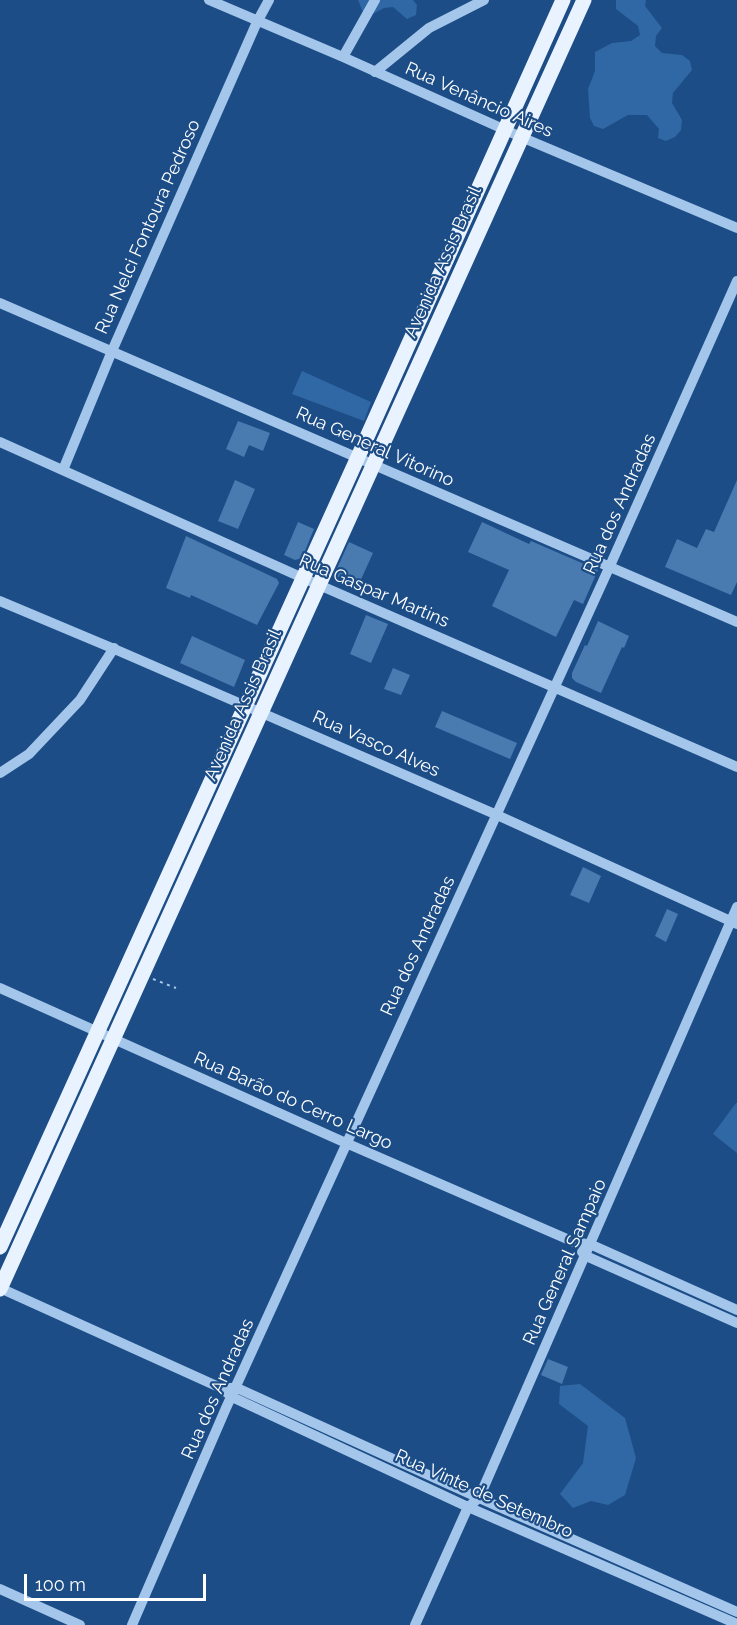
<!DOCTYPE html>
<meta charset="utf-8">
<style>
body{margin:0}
#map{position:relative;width:737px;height:1625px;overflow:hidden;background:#1c4d87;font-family:Raleway,sans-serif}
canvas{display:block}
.scale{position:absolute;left:24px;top:1574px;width:182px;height:27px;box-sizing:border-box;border:3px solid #fff;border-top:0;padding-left:8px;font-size:18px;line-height:21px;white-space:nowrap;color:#fff;-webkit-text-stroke:4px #1c4d87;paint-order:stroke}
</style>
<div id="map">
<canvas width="737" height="1625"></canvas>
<div class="scale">100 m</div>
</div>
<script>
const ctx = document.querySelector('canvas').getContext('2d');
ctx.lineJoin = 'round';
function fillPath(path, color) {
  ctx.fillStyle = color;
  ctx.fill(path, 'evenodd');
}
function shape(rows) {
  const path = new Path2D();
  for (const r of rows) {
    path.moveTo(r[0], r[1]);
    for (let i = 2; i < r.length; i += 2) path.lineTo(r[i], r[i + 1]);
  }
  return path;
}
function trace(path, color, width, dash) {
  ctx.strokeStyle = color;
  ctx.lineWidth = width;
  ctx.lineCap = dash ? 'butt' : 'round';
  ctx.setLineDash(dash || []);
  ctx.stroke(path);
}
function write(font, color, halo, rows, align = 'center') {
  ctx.font = font + ' Raleway,sans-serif';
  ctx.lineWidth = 4.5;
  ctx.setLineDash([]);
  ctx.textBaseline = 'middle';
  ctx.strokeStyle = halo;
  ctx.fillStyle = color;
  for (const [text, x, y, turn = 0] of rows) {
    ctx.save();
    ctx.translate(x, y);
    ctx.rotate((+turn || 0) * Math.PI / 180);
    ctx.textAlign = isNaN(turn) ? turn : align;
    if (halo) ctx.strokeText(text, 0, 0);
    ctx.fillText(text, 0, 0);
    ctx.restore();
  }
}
const green = shape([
 [358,0,413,0,417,5,416,15,407,19,393,7,384,8,367,17,362,10],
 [616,0,646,0,645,6,662,28,656,36,655,46,662,53,682,55,690,61,692,70,673,93,672,103,682,120,681,130,675,137,666,141,658,138,659,129,647,115,628,115,603,129,594,126,590,118,588,89,595,71,595,52,612,43,631,41,640,35,638,26,616,9],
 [302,371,371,402,364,421,292,394],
 [736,1103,737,1103,737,1153,713,1134],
 [580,1384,625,1418,636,1458,625,1495,608,1505,591,1501,573,1508,560,1494,583,1463,588,1426,559,1404,560,1386]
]);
const building = shape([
 [238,421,270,433,263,451,249,445,244,457,226,449],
 [235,480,255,489,238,529,218,521],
 [737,480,737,582,731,595,665,567,677,539,697,548,706,529,714,532],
 [298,522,314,529,302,558,295,560,284,555],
 [482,522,529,544,531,541,598,570,583,604,574,600,556,637,492,606,509,570,468,552],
 [186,536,277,579,279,583,257,625,191,595,190,598,166,588],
 [349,542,373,553,358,586,334,575],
 [366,615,388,624,371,663,350,654],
 [598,621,629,636,624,648,622,647,601,693,576,682,572,678,572,673,585,645,587,646],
 [192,636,245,660,234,687,180,663],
 [393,668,410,675,401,695,384,689],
 [442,711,517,743,510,759,435,727],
 [583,867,601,876,589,903,570,895],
 [667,909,678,914,666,942,655,936],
 [548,1359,568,1367,562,1384,541,1375]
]);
const path = shape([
 [153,979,176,988]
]);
const minor = shape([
 [209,0,343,57,521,137,737,228],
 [343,57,375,0],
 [375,72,429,28,484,0],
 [0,303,737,622],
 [0,442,303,578,737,767],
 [63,470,112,351,257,22,269,0],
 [0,601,119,651,497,815,737,924],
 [0,773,29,754,80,700,114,648],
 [0,988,346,1143,574,1242,592,1245,737,1310],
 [582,1252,586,1256,737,1323],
 [0,1288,221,1388,232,1397,468,1507,737,1624],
 [230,1388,237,1388,479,1498,737,1612],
 [0,1589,80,1625],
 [132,1625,226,1408,609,568,737,281],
 [415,1625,468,1507,479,1498,737,907]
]);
const major = shape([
 [0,1247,358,457,563,0],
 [0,1289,584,0]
]);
const streetNames = [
 ["Rua Venâncio Aires",479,100,24],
 ["Rua Nelci Fontoura Pedroso",148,227,-66],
 ["Avenida Assis Brasil",443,262,-66],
 ["Rua General Vitorino",375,447,24],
 ["Rua dos Andradas",620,504,-66],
 ["Rua Gaspar Martins",374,591,23],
 ["Avenida Assis Brasil",243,705,-66],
 ["Rua Vasco Alves",376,744,24],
 ["Rua dos Andradas",418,946,-65],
 ["Rua Barão do Cerro Largo",293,1101,24],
 ["Rua General Sampaio",565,1262,-66],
 ["Rua dos Andradas",218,1389,-66],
 ["Rua Vinte de Setembro",484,1494,24]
];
fillPath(green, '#2f68a4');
fillPath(building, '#497bb1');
trace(path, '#a4c6eb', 2, [3, 4.5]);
trace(minor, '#a4c6eb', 10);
trace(major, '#e9f2ff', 15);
write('18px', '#fff', '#1c4d87', streetNames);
</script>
